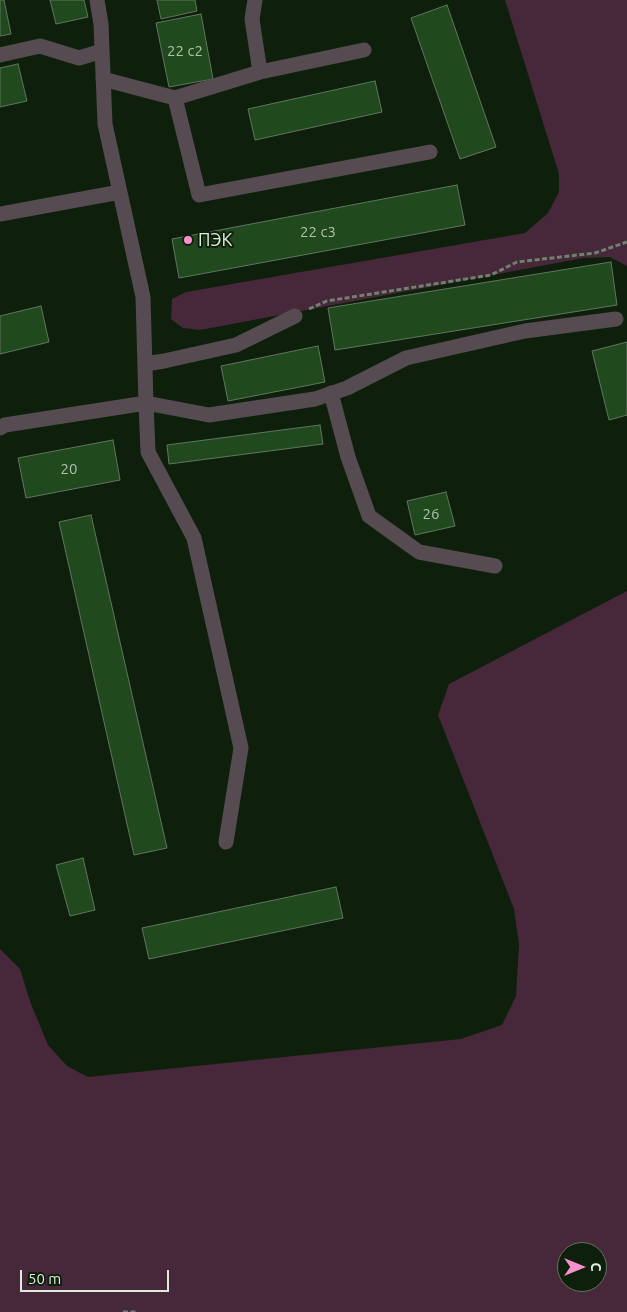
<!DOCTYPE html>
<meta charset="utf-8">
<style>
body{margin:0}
#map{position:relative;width:627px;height:1312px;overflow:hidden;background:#0e200c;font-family:Ubuntu,sans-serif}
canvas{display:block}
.north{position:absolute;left:557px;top:1242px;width:50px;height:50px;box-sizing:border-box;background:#0e200c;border:1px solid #627160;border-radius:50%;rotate:90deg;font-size:14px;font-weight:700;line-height:20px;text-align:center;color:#dfebdd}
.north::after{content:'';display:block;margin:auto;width:18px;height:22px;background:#f790ce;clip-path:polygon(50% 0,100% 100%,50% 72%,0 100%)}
.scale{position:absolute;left:20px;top:1270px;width:149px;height:22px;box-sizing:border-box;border:2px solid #dfebdd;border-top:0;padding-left:6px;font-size:15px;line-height:18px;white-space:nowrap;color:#dfebdd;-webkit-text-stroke:4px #0e200c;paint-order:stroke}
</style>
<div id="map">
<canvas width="627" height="1312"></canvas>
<div class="north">С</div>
<div class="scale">50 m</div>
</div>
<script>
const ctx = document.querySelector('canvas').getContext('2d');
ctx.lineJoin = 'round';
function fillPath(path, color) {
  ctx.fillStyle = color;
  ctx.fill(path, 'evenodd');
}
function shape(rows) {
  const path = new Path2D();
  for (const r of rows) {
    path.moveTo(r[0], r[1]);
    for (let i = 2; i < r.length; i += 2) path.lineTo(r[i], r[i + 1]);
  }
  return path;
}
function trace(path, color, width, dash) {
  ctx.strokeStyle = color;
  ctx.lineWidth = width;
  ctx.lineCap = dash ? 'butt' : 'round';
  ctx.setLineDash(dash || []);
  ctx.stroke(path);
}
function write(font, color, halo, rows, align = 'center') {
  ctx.font = font + ' Ubuntu,sans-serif';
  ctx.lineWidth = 4;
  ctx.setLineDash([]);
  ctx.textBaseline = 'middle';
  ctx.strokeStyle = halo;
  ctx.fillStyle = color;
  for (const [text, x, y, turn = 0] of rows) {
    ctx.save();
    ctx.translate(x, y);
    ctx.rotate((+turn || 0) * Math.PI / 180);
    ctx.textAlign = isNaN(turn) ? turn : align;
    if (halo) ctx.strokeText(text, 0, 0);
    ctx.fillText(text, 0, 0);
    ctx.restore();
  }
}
const green = shape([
 [505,0,627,0,627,266,610,257,583,258,200,330,183,328,171,319,172,299,186,292,525,233,548,213,559,192,559,174],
 [627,591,627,1312,0,1312,0,949,20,969,31,1004,48,1045,67,1066,88,1077,461,1039,502,1025,516,996,519,944,514,909,438,715,449,684],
 [567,1252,597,1252,597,1282,567,1282]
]);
const building = shape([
 [0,0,4,0,11,34,0,36,0,0],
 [50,0,84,0,88,17,56,24,50,0],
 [157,0,195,0,197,11,161,19,157,0],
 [447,5,496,147,460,159,411,18,447,5],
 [201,14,213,79,169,87,156,23,201,14],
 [18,64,27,101,0,107,0,68,18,64],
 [375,81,382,112,255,140,248,109,375,81],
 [457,185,465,225,179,278,172,239,457,185],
 [611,262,617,305,335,350,328,308,611,262],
 [41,306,49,342,0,354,0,316,41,306],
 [627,342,627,415,609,420,592,351,627,342],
 [318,346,325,382,228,401,221,366,318,346],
 [320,425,323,444,169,464,167,445,320,425],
 [113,440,120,480,26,498,18,458,113,440],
 [446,492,455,526,415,535,407,501,446,492],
 [91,515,167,848,134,855,59,522,91,515],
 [83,858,95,910,70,916,56,865,83,858],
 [336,887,343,918,149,959,142,928,336,887]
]);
const path = shape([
 [309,309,327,301,491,275,517,262,595,253,627,242],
 [123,1312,136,1312]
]);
const minor = shape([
 [255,0,252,19,260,72],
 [0,55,40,46,79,58,102,51],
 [103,79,175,98,199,195,430,152],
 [175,98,260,72,364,50],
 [0,214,120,192],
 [145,364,164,361,236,345,295,316],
 [331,393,348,457,369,516,419,552,495,566],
 [0,428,5,425,146,403,143,297,105,124,101,24,97,0],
 [226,842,241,748,194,538,148,452,146,403,209,415,315,399,347,388,406,358,525,331,616,319]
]);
const markers = [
 [188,240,5,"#f790ce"]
];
const numberNames = [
 ["22 с2",185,51],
 ["22 с3",318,232],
 ["20",69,469],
 ["26",431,514]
];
const poiNames = [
 ["ПЭК",198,240]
];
fillPath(green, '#47273a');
fillPath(building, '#21491e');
trace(building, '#60765e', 1);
trace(path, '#71806f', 3, [5, 2.5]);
trace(minor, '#574b52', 15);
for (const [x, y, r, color] of markers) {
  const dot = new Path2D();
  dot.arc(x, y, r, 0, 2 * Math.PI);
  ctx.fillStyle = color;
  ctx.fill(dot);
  trace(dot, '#0e200c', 2);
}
write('15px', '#b0c2ad', null, numberNames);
write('18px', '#dfebdd', '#0e200c', poiNames, 'left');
</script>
